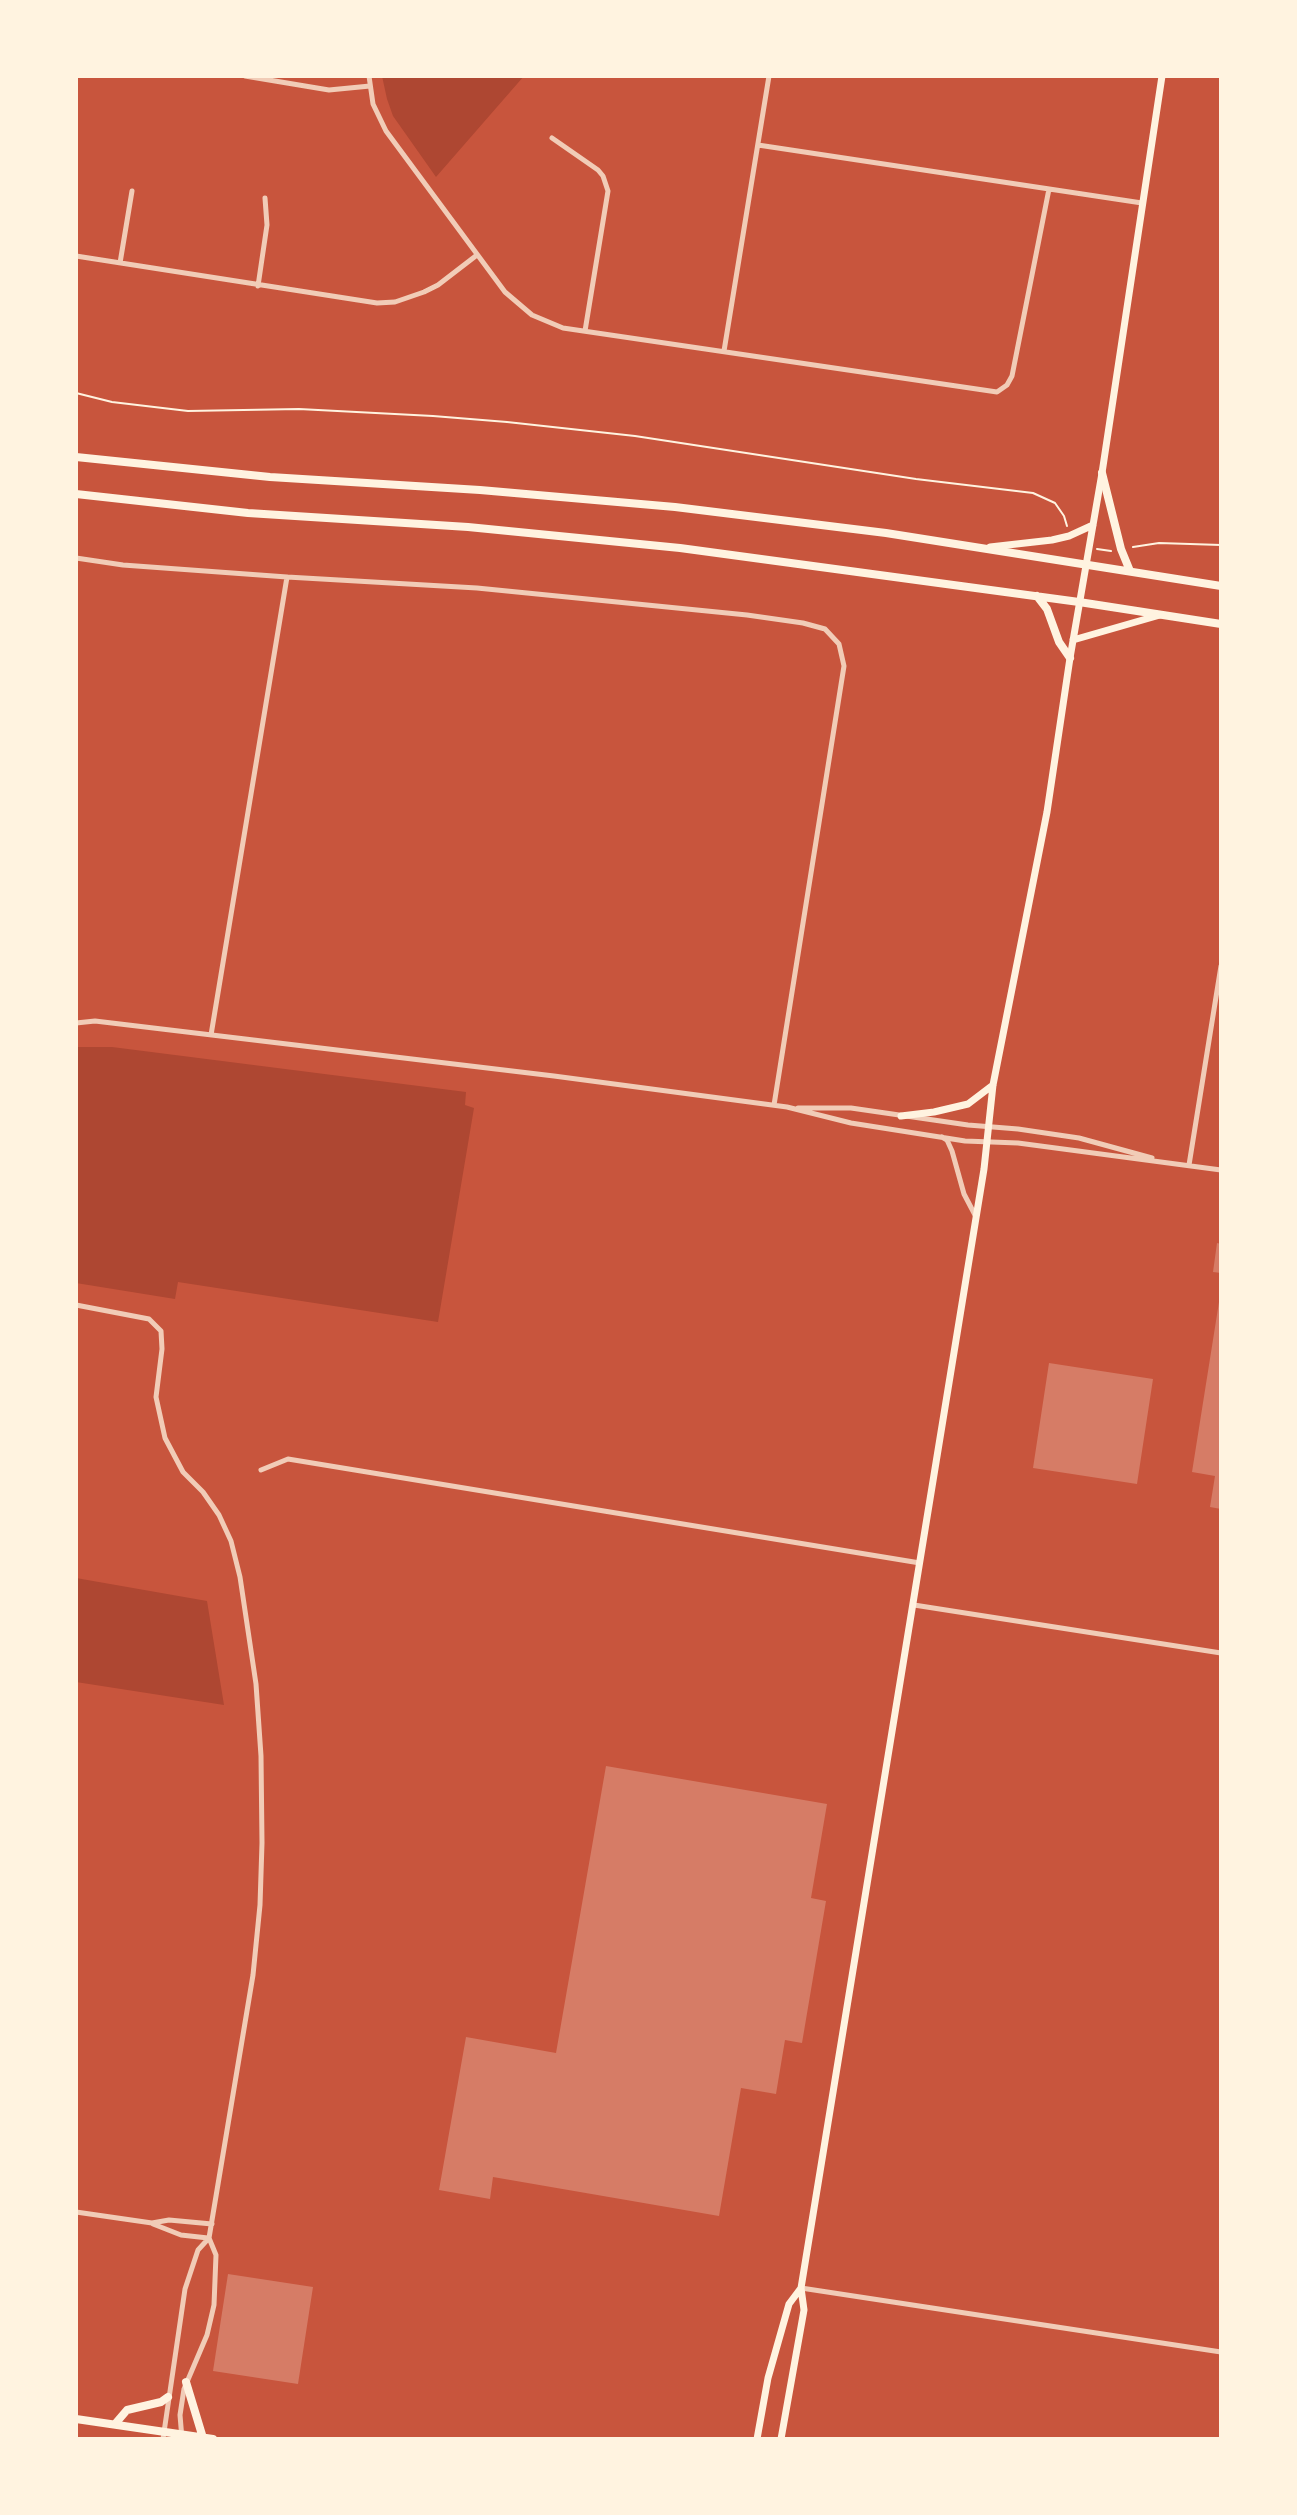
<!DOCTYPE html>
<style>
body{margin:0}
#map{position:relative;width:1297px;height:2515px;overflow:hidden;background:#c8553d;font-family:"Varela Round",sans-serif}
canvas{display:block}
.frame{position:absolute;inset:0;border:78px solid #fff3e0;pointer-events:none}
</style>
<div id="map">
<canvas width="1297" height="2515"></canvas>
<div class="frame"></div>
</div>
<script>
const ctx = document.querySelector('canvas').getContext('2d');
ctx.lineJoin = 'round';
function fillPath(path, color) {
  ctx.fillStyle = color;
  ctx.fill(path, 'evenodd');
}
function shape(rows) {
  const path = new Path2D();
  for (const r of rows) {
    path.moveTo(r[0], r[1]);
    for (let i = 2; i < r.length; i += 2) path.lineTo(r[i], r[i + 1]);
  }
  return path;
}
function trace(path, color, width, dash) {
  ctx.strokeStyle = color;
  ctx.lineWidth = width;
  ctx.lineCap = dash ? 'butt' : 'round';
  ctx.setLineDash(dash || []);
  ctx.stroke(path);
}
const green = shape([
 [382,76,524,76,436,177,393,116,387,99],
 [76,1047,112,1047,466,1092,465,1105,474,1108,438,1322,178,1282,175,1299,76,1283],
 [76,1578,207,1601,224,1705,76,1682]
]);
const building = shape([
 [1217,1243,1221,1244,1221,1273,1213,1272],
 [1219,1302,1221,1302,1221,1509,1210,1507,1215,1476,1192,1472],
 [1049,1363,1153,1379,1137,1484,1033,1468],
 [606,1766,827,1804,811,1898,826,1901,802,2043,785,2040,776,2094,741,2088,719,2216,493,2177,490,2199,439,2190,466,2037,556,2053],
 [228,2274,313,2287,298,2384,213,2371]
]);
const path = shape([
 [76,393,112,402,188,411,299,409,433,416,507,422,635,436,916,479,1033,493,1055,503,1064,516,1067,526],
 [1133,547,1159,543,1221,545],
 [1097,549,1111,551]
]);
const minor = shape([
 [245,76,329,90,370,86],
 [369,76,373,104,386,131,505,292,532,315,563,328,997,392,1007,385,1012,376,1049,189],
 [552,138,598,170,603,176,608,191,585,331],
 [758,145,1142,203],
 [76,256,377,303,395,302,424,292,438,285,477,255],
 [120,263,132,191],
 [258,286,267,225,265,198],
 [724,351,769,76],
 [76,558,123,565,287,577,477,588,747,615,803,623,825,629,839,644,844,666,774,1105],
 [76,1023,95,1021,554,1076,787,1107,851,1123,965,1141,1018,1143,1221,1170],
 [211,1035,287,577],
 [798,1108,851,1108,968,1125,1018,1129,1079,1138,1152,1158],
 [942,1137,947,1140,952,1151,964,1194,975,1215],
 [1189,1165,1221,966],
 [76,1305,149,1319,161,1331,162,1349,156,1397,165,1438,183,1472,203,1492,219,1515,231,1541,240,1577,256,1684,261,1756,262,1843,260,1905,253,1975,209,2238,216,2255,214,2305,207,2335,184,2389,180,2415,182,2439],
 [261,1470,288,1459,920,1563],
 [914,1605,1221,1653],
 [76,2212,152,2223,169,2220,212,2224],
 [153,2224,181,2235,208,2238],
 [801,2288,1221,2352],
 [163,2439,185,2289,198,2250,209,2238]
]);
const secondary = shape([
 [990,547,1052,540,1069,536,1093,525],
 [1073,640,1160,615],
 [901,1116,934,1112,968,1104,993,1085],
 [757,2439,768,2378,789,2304,801,2288],
 [781,2439,804,2310,801,2288,984,1169,993,1085,1047,812,1070,658,1102,473,1162,76]
]);
const primary = shape([
 [186,2382,203,2438],
 [76,2419,213,2439],
 [115,2424,127,2410,161,2402,168,2397]
]);
const trunk = shape([
 [76,457,270,477,480,490,675,507,886,533,1221,586],
 [1102,473,1121,549,1130,571],
 [76,494,248,513,468,527,680,548,1079,602,1221,624],
 [1037,596,1047,609,1059,642,1070,658]
]);
fillPath(green, '#ae4732');
fillPath(building, '#d67c66');
trace(path, '#fff3e0', 2);
trace(minor, '#f1ccb7', 5);
trace(secondary, '#fff3e0', 7);
trace(primary, '#fff3e0', 8);
trace(trunk, '#fff3e0', 8);
</script>
